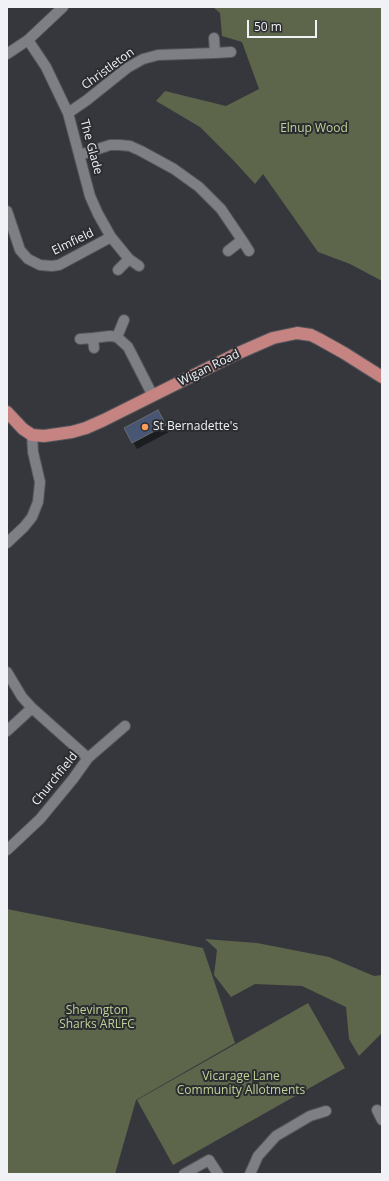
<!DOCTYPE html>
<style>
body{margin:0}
#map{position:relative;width:389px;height:1181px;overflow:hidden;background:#35373c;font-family:"Open Sans",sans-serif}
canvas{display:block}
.frame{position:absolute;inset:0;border:8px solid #f0f2f5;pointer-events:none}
.scale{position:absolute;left:247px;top:20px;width:70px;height:18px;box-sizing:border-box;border:2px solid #f0f2f5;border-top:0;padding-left:5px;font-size:12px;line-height:14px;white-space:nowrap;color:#f0f2f5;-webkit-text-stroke:3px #2b2d31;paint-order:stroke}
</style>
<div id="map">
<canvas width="389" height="1181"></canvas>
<div class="frame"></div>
<div class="scale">50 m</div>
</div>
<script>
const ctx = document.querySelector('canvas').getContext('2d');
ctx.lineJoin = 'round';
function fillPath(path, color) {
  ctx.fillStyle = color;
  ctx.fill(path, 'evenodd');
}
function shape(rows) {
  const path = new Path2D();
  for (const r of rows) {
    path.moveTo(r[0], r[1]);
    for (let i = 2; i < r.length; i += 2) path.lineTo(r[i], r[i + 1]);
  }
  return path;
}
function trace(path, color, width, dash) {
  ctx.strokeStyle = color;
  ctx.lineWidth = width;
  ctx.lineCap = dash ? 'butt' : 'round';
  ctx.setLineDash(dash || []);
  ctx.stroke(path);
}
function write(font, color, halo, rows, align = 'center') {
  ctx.font = font + ' "Open Sans",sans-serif';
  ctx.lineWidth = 4;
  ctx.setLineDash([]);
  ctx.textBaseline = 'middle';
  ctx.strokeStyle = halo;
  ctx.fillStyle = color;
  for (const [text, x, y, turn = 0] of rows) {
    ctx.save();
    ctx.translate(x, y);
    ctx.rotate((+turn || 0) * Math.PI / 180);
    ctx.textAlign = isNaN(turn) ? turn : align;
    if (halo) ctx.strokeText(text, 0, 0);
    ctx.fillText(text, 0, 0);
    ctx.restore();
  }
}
const green = shape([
 [213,7,382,7,382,281,350,264,318,252,263,174,255,184,234,161,200,127,156,101,165,91,226,106,259,89,242,42,222,36,220,13],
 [7,909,203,948,235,1043,136,1100,115,1174,7,1174],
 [205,939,257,943,329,957,374,976,382,975,382,1033,359,1056,349,1039,346,1007,302,986,255,984,231,997,214,975,217,950],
 [308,1003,345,1068,173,1165,137,1100]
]);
const shadow = shape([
 [157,412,169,432,137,449,126,429]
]);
const building = shape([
 [158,410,166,425,132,443,124,428,158,410]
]);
const minor = shape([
 [214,38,215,53,231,52],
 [28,40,46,67,68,113,90,196,98,214,111,237,129,259],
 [7,54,28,40,63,7],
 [68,113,87,100,127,68,143,59,158,55,215,53],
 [80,155,110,145,120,145,130,146,141,151,174,169,199,187,221,209,242,240],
 [7,211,20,250,28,259,40,265,52,266,59,265,111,237],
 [228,251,242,240,249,251],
 [118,270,129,259,139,266],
 [117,337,128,347,153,396],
 [93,338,110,336,117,337,124,320],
 [80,339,93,338,94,348],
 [7,543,24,527,32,517,38,502,40,482,33,452,32,435],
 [7,672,22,697,32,708,7,731],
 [32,708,88,758],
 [7,850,40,819,73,779,88,758,125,726],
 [377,1110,382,1120],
 [184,1174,209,1160,218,1174],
 [250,1174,258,1156,276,1136,310,1116,326,1111]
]);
const major = shape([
 [7,412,23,429,32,435,44,436,72,432,86,428,104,420,234,355,273,338,297,333,311,335,319,339,344,353,382,377]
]);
const markers = [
 [145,427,4,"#fd9c56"]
];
const streetNames = [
 ["Christleton",108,69,-36],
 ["The Glade",91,147,75],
 ["Elmfield",73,242,-26],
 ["Wigan Road",209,368,-26],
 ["Churchfield",55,779,-51]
];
const parkNames = [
 ["Elnup Wood",314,129],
 ["Shevington",97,1011],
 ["Sharks ARLFC",97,1025],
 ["Vicarage Lane",241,1077],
 ["Community Allotments",241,1091]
];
const poiNames = [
 ["St Bernadette's",153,427]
];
fillPath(green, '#5d654b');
fillPath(shadow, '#0007');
fillPath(building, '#485674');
trace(building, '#686b70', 1);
trace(minor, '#53555a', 12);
trace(major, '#53555a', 14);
trace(minor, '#7d7f85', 10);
trace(major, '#c58382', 12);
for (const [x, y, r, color] of markers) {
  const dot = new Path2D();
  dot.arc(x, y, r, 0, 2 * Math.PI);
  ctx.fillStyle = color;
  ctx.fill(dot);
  trace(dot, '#2b2d31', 1.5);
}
write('12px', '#f0f2f5', '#2b2d31', streetNames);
write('12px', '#c0d397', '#2b2d31', parkNames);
write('12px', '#f0f2f5', '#2b2d31', poiNames, 'left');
</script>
